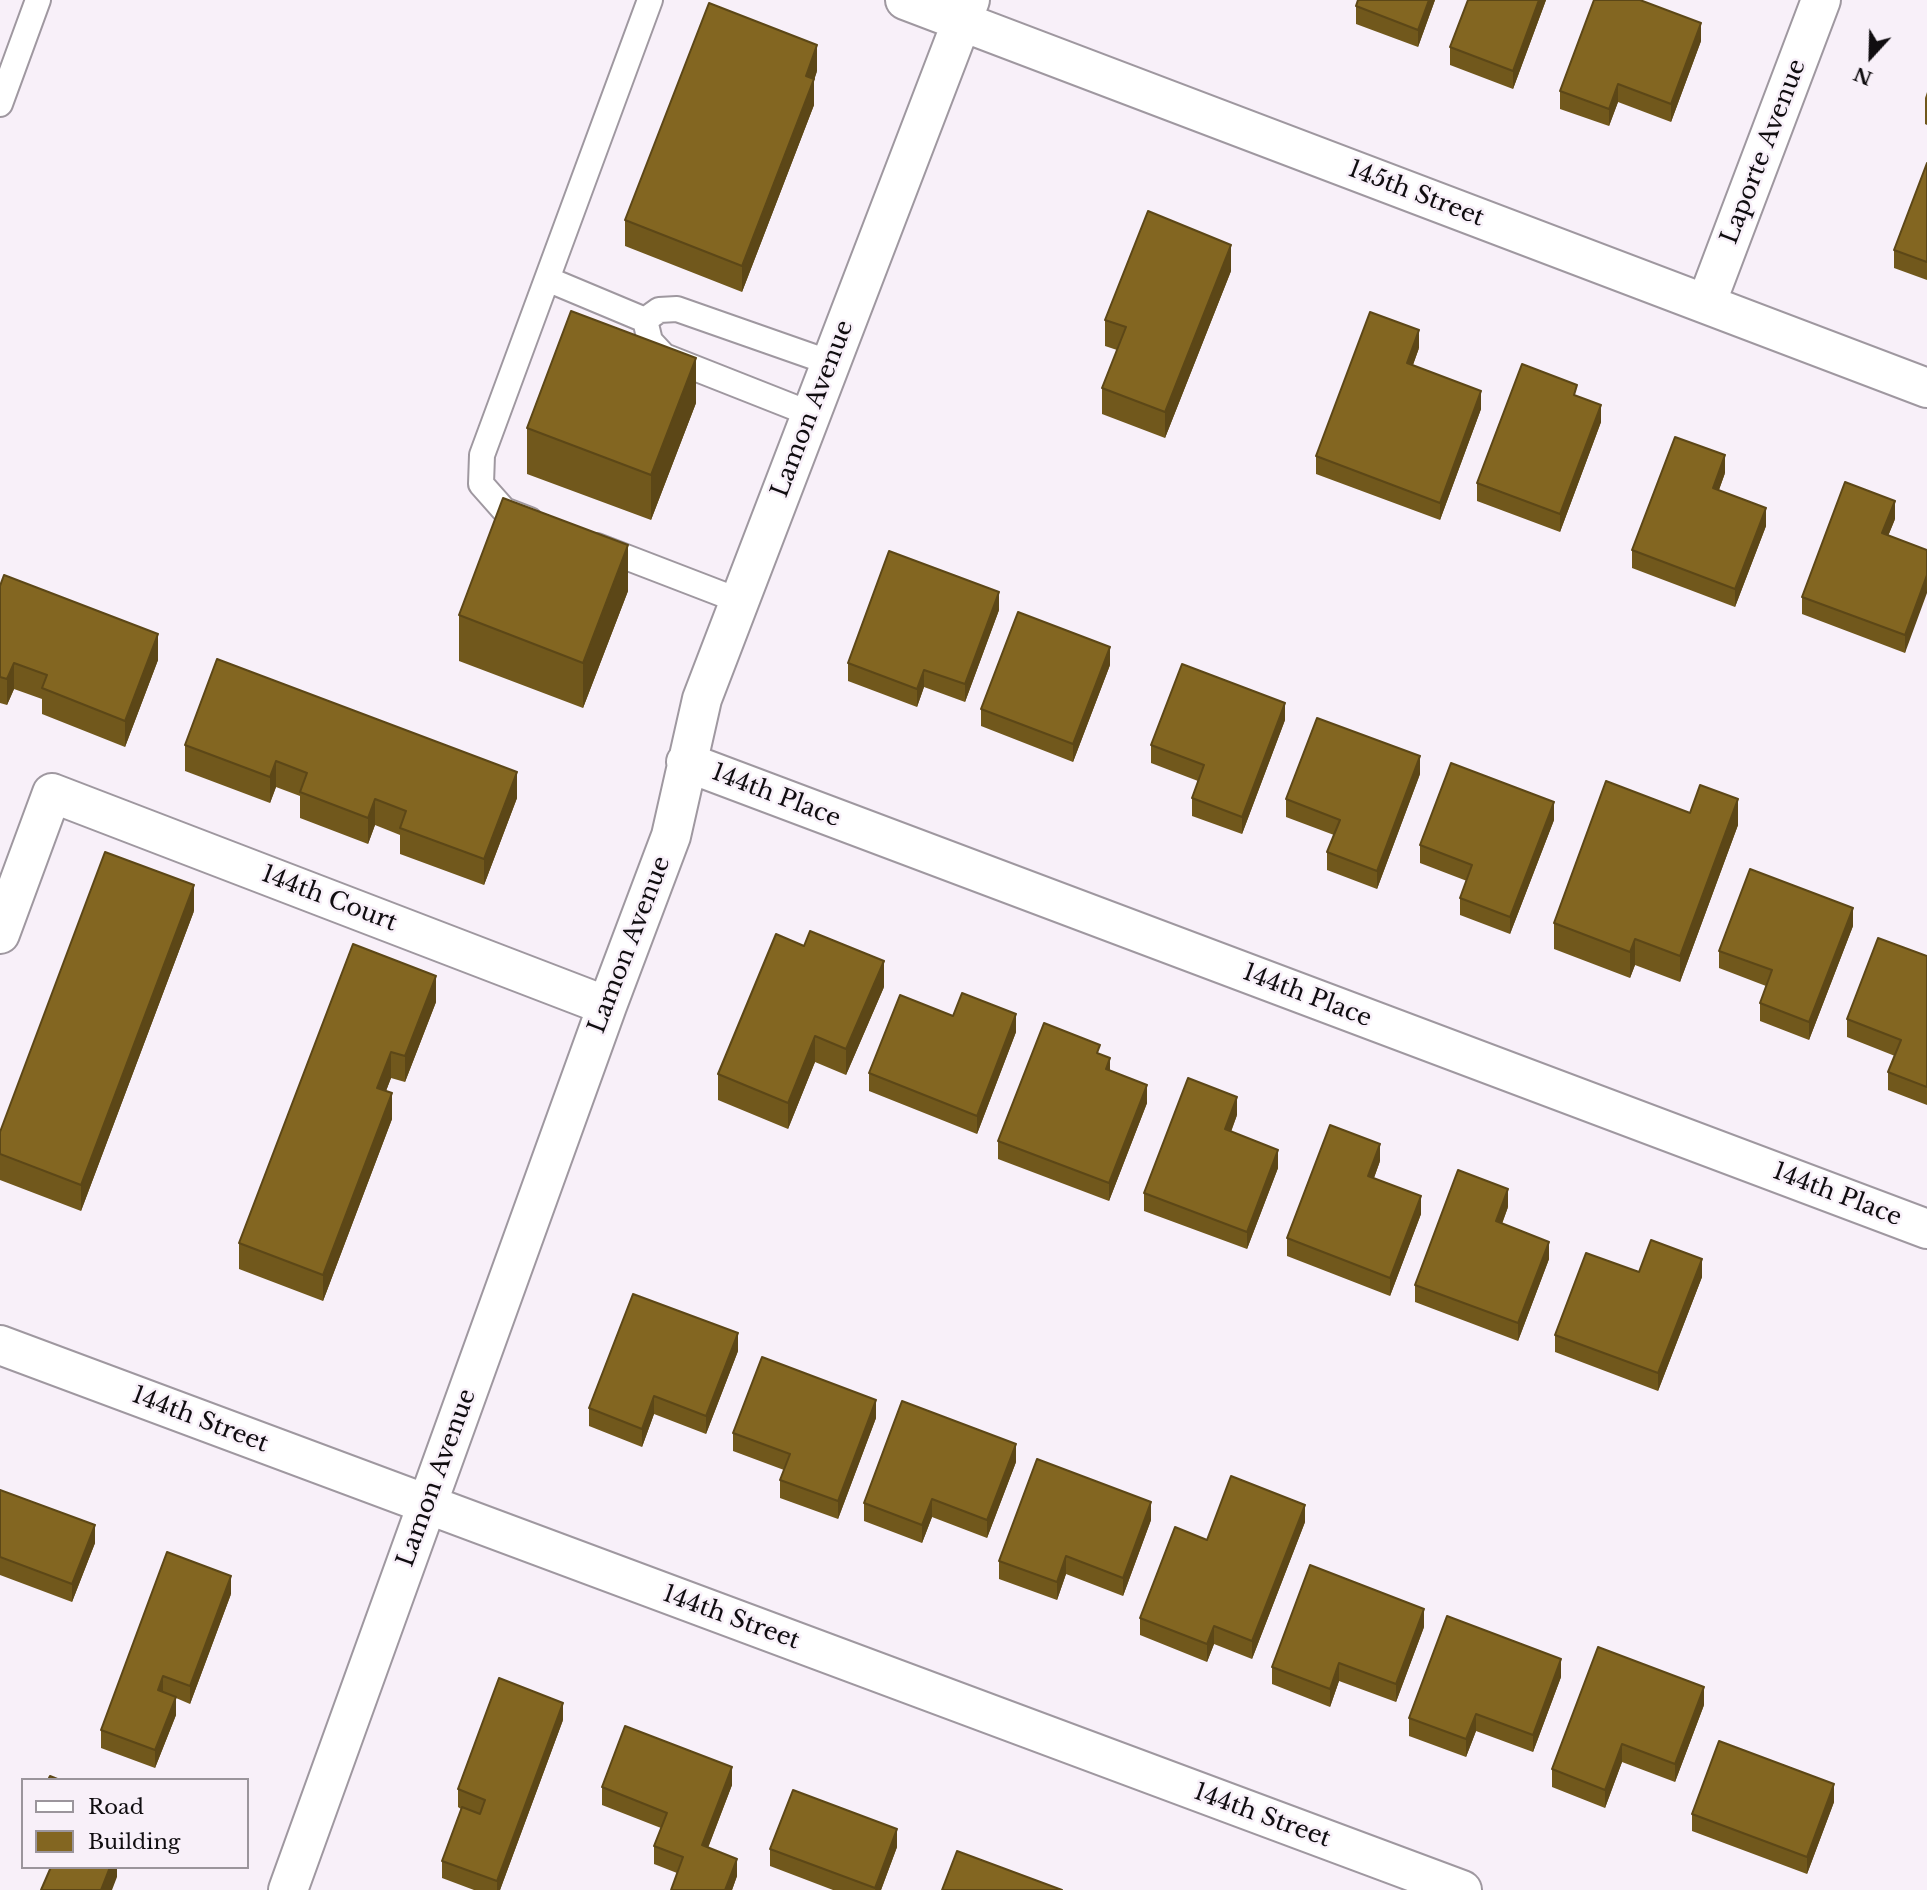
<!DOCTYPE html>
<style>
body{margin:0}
#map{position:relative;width:1927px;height:1890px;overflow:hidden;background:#f8f0f9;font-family:"Libre Baskerville",serif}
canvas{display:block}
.legend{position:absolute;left:21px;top:1778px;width:228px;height:91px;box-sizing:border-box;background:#f8f0f9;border:2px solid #9b959c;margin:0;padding:9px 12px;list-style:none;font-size:21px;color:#100d10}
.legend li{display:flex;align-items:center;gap:14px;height:35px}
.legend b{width:35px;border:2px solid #9b959c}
.north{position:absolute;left:1836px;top:21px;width:70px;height:70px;-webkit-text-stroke:5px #f8f0f9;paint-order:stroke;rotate:202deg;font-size:19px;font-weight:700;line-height:28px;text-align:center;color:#100d10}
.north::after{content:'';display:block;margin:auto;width:24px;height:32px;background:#100d10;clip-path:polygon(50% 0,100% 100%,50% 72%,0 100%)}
</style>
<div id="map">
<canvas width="1927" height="1890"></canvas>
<ul class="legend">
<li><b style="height:9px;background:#fff"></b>Road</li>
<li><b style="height:19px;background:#836621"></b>Building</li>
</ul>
<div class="north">N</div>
</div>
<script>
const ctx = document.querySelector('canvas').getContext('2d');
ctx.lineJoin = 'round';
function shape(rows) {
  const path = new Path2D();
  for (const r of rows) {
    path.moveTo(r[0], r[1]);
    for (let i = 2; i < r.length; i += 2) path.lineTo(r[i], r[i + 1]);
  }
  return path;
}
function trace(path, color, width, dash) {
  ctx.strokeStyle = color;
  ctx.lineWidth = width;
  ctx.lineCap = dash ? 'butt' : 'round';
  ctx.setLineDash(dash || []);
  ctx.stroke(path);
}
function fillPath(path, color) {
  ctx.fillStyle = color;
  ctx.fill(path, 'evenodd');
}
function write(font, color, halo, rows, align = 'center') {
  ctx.font = font + ' "Libre Baskerville",serif';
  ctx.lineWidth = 5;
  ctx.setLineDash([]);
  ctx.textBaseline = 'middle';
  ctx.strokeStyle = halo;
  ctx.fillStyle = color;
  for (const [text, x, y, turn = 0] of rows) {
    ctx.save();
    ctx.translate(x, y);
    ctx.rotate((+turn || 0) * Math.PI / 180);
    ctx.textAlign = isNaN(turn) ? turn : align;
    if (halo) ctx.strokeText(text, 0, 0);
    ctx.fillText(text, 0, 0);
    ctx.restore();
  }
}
const lane = shape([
 [0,104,38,0],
 [547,279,645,320],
 [811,414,664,356,650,341,645,320,659,310,677,309,831,363],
 [530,520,504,510,481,484,482,455,650,0],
 [597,546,740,601]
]);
const street = shape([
 [905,0,1927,388],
 [1706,304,1821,0],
 [686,762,1927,1229],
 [0,934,52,793,607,1006],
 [0,1345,1462,1890],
 [288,1890,607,1006,671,836,702,699,970,0]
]);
const wall = shape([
 [1358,0,1435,0,1418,47,1356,24,1356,6],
 [1468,0,1546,0,1513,89,1450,65,1450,47],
 [1701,41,1671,122,1618,102,1609,126,1560,109,1560,91],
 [817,71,814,80,814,105,742,292,625,246,625,220],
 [1927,92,1927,125,1925,124,1925,98],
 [1927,163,1927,280,1894,268,1894,250],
 [1231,271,1165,438,1102,414,1102,388,1117,350,1105,346,1105,320],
 [1419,348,1413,365,1481,409,1440,520,1316,474,1316,456],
 [1577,396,1601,422,1560,532,1477,501,1477,483],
 [696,403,651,520,527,474,527,428],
 [1725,473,1719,490,1766,526,1735,607,1632,568,1632,550],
 [1895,519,1888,536,1927,550,1905,653,1802,614,1802,597],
 [0,586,158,660,125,747,42,714,42,699,14,689,7,705,0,703],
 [628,591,583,708,459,661,459,615],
 [999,610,965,702,924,687,917,707,848,681,848,663],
 [1110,665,1073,762,981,726,981,709],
 [1285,720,1242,834,1192,816,1192,798,1198,781,1151,763,1151,745],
 [185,745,517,798,484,885,400,854,400,835,375,825,368,844,300,818,300,796,276,787,270,803,185,771],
 [1420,774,1377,889,1327,870,1327,852,1334,835,1286,817,1286,799],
 [1690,813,1738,825,1680,982,1635,965,1630,978,1554,949,1554,923],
 [1554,820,1510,934,1460,915,1460,898,1467,881,1420,863,1420,845],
 [194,911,81,1211,0,1180,0,1132],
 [1853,926,1809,1040,1760,1021,1760,1003,1766,986,1719,968,1719,951],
 [353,944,436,1002,405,1082,391,1078,386,1091,392,1119,323,1301,239,1269,239,1243],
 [1927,956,1927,1105,1888,1090,1888,1072,1895,1056,1847,1037,1847,1019],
 [884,987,846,1075,815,1062,788,1129,718,1100,718,1074],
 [953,1016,1016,1032,977,1134,869,1091,869,1073],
 [1100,1055,1110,1071,1147,1103,1109,1201,998,1159,998,1141],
 [1237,1115,1231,1132,1278,1168,1247,1249,1144,1211,1144,1193],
 [1380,1161,1374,1178,1421,1214,1390,1296,1287,1256,1287,1238],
 [1508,1207,1502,1224,1549,1259,1518,1341,1415,1302,1415,1285],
 [1639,1272,1702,1277,1658,1391,1555,1352,1555,1335],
 [738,1351,706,1434,654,1414,642,1447,589,1426,589,1408],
 [876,1418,838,1519,780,1498,780,1480,784,1470,733,1451,733,1433],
 [1016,1462,987,1538,932,1517,922,1543,864,1521,864,1503],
 [0,1490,95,1543,72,1602,0,1575],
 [1151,1520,1123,1596,1066,1574,1057,1600,999,1579,999,1561],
 [1305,1522,1252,1659,1214,1644,1207,1662,1140,1635,1140,1618,1207,1540],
 [231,1594,190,1704,176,1698,176,1715,155,1768,101,1748,101,1730],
 [1424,1627,1396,1702,1339,1681,1330,1707,1272,1684,1272,1667],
 [1561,1677,1533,1752,1476,1731,1466,1757,1409,1736,1409,1718],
 [1704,1705,1675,1782,1622,1762,1605,1808,1552,1787,1552,1769],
 [563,1720,500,1890,474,1890,442,1878,442,1861,461,1809,458,1807,458,1789],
 [732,1785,708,1848,737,1876,732,1890,671,1890,677,1873,654,1864,654,1846,661,1828,602,1805,602,1787],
 [1834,1802,1807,1874,1692,1831,1692,1814],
 [897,1847,881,1890,833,1890,770,1866,770,1849]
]);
const shadedWall = shape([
 [1429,0,1435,0,1418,47,1418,30],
 [1539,0,1546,0,1513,89,1513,71],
 [1701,23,1701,41,1671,122,1671,104],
 [817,45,817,71,814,80,814,105,742,292,742,266,806,76],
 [1618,84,1618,102,1609,126,1609,109],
 [1231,245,1231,271,1165,438,1165,412],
 [1419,330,1419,348,1407,381,1407,363],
 [696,358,696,403,651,520,651,475],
 [1481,391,1481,409,1440,520,1440,503],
 [1601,405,1601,422,1560,532,1560,514],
 [1725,455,1725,473,1713,506,1713,488],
 [1895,501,1895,519,1882,551,1882,533],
 [1766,508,1766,526,1735,607,1735,589],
 [628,545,628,591,583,708,583,663],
 [1927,575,1927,593,1905,653,1905,635],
 [999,592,999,610,965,702,965,684],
 [158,634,158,660,125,747,125,721],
 [1110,647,1110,665,1073,762,1073,744],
 [14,663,14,689,7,705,7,679],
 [924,670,924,687,917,707,917,689],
 [1285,703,1285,720,1242,834,1242,817],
 [1420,756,1420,774,1377,889,1377,871],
 [276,761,276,787,270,803,270,777],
 [517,772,517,798,484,885,484,859],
 [375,799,375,825,368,844,368,818],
 [1738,799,1738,825,1680,982,1680,956],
 [1554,802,1554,820,1510,934,1510,917],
 [194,885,194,911,81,1211,81,1185],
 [1853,908,1853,926,1809,1040,1809,1022],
 [1635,939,1635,965,1630,978,1630,952],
 [884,961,884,987,846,1075,846,1049],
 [436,976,436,1002,405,1082,405,1056],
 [1016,1014,1016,1032,977,1134,977,1116],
 [815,1036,815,1062,788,1129,788,1103],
 [391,1052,391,1078,377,1114,377,1088],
 [1110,1058,1110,1076,1106,1069],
 [1147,1085,1147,1103,1109,1201,1109,1183],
 [392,1093,392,1119,323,1301,323,1275],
 [1237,1097,1237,1115,1225,1147,1225,1129],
 [1380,1144,1380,1161,1368,1194,1368,1176],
 [1278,1150,1278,1168,1247,1249,1247,1232],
 [1508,1189,1508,1207,1496,1239,1496,1221],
 [1421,1196,1421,1214,1390,1296,1390,1278],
 [1549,1242,1549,1259,1518,1341,1518,1323],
 [1702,1259,1702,1277,1658,1391,1658,1373],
 [738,1333,738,1351,706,1434,706,1416],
 [654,1396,654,1414,642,1447,642,1429],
 [876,1400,876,1418,838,1519,838,1501],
 [1016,1444,1016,1462,987,1538,987,1520],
 [932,1499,932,1517,922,1543,922,1525],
 [1151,1502,1151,1520,1123,1596,1123,1578],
 [1305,1505,1305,1522,1252,1659,1252,1641],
 [95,1525,95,1543,72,1602,72,1584],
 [1066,1556,1066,1574,1057,1600,1057,1582],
 [231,1576,231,1594,190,1704,190,1686],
 [1424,1609,1424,1627,1396,1702,1396,1684],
 [1214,1626,1214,1644,1207,1662,1207,1644],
 [1561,1659,1561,1677,1533,1752,1533,1735],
 [1339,1663,1339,1681,1330,1707,1330,1689],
 [163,1676,163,1694,158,1690],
 [1704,1687,1704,1705,1675,1782,1675,1764],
 [176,1697,176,1715,155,1768,155,1750],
 [563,1703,563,1720,500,1890,497,1890,497,1881],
 [1476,1714,1476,1731,1466,1757,1466,1739],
 [1622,1744,1622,1762,1605,1808,1605,1790],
 [732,1767,732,1785,702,1863,702,1845],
 [1834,1784,1834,1802,1807,1874,1807,1857],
 [897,1829,897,1847,881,1890,875,1890],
 [737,1859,737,1876,732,1890,725,1890],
 [110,1867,117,1867,117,1877,112,1890,101,1890]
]);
const building = shape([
 [1358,0,1429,0,1418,30,1356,6,1358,0],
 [1468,0,1539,0,1513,71,1450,47,1468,0],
 [1594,0,1640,0,1701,23,1671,104,1618,84,1609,109,1560,91,1594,0],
 [709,3,817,45,806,76,814,79,742,266,625,220,709,3],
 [1927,163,1927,262,1894,250,1927,163],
 [1148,211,1231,245,1165,412,1102,388,1126,327,1105,320,1148,211],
 [571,311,696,358,651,475,527,428,571,311],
 [1370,312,1419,330,1407,363,1481,391,1440,503,1316,456,1370,312],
 [1522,364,1577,385,1574,395,1601,405,1560,514,1477,483,1522,364],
 [1675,437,1725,455,1713,488,1766,508,1735,589,1632,550,1675,437],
 [1845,482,1895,501,1882,533,1927,550,1927,575,1905,635,1802,597,1845,482],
 [503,498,628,545,583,663,459,615,503,498],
 [889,551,999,592,965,684,924,670,917,689,848,663,889,551],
 [4,575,158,634,125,721,42,688,47,675,14,663,7,679,0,677,0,586,4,575],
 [1018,612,1110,647,1073,744,981,709,1018,612],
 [217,659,517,772,484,859,400,828,406,811,375,799,368,818,300,792,307,773,276,761,270,777,185,745,217,659],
 [1182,664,1285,703,1242,817,1192,798,1204,765,1151,745,1182,664],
 [1317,718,1420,756,1377,871,1327,852,1340,820,1286,799,1317,718],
 [1451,763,1554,802,1510,917,1460,898,1472,865,1420,845,1451,763],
 [1606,781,1690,813,1700,785,1738,799,1680,956,1635,939,1630,952,1554,923,1606,781],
 [105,852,194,885,81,1185,0,1154,0,1132,105,852],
 [1750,869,1853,908,1809,1022,1760,1003,1772,970,1719,951,1750,869],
 [810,931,884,961,846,1049,815,1036,788,1103,718,1074,776,934,804,946,810,931],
 [1878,938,1927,956,1927,1087,1888,1072,1901,1040,1847,1019,1878,938],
 [353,944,436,976,405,1056,391,1052,377,1088,392,1093,323,1275,239,1243,353,944],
 [962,993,1016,1014,977,1116,869,1073,900,995,953,1016,962,993],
 [1044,1023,1100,1045,1097,1053,1110,1058,1106,1069,1147,1085,1109,1183,998,1141,1044,1023],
 [1188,1078,1237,1097,1225,1129,1278,1150,1247,1232,1144,1193,1188,1078],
 [1330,1125,1380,1144,1368,1176,1421,1196,1390,1278,1287,1238,1330,1125],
 [1458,1170,1508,1189,1496,1221,1549,1242,1518,1323,1415,1285,1458,1170],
 [1651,1240,1702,1259,1658,1373,1555,1335,1586,1253,1639,1272,1651,1240],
 [633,1294,738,1333,706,1416,654,1396,642,1429,589,1408,633,1294],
 [762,1357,876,1400,838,1501,780,1480,790,1454,733,1433,762,1357],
 [902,1401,1016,1444,987,1520,932,1499,922,1525,864,1503,902,1401],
 [1037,1459,1151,1502,1123,1578,1066,1556,1057,1582,999,1561,1037,1459],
 [1231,1476,1305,1505,1252,1641,1214,1626,1207,1644,1140,1618,1175,1527,1207,1540,1231,1476],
 [0,1490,95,1525,72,1584,0,1557,0,1490],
 [167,1552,231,1576,190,1686,163,1676,158,1690,176,1697,155,1750,101,1730,167,1552],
 [1310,1565,1424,1609,1396,1684,1339,1663,1330,1689,1272,1667,1310,1565],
 [1447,1616,1561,1659,1533,1735,1476,1714,1466,1739,1409,1718,1447,1616],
 [1598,1647,1704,1687,1675,1764,1622,1744,1605,1790,1552,1769,1598,1647],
 [499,1678,563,1703,497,1881,442,1861,462,1807,480,1814,485,1800,458,1789,499,1678],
 [625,1726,732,1767,702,1845,737,1859,725,1890,671,1890,683,1857,654,1846,667,1813,602,1787,625,1726],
 [1719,1741,1834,1784,1807,1857,1692,1814,1719,1741],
 [50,1776,60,1780,48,1780,50,1776],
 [793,1790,897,1829,875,1888,770,1849,793,1790],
 [957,1851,1062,1890,942,1890,957,1851],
 [51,1867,110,1867,101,1890,41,1890,51,1867]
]);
const streetNames = [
 ["Laporte Avenue",1764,152,-69],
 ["145th Street",1416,194,21],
 ["Lamon Avenue",813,409,-69],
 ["144th Place",776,796,21],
 ["144th Court",329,899,21],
 ["Lamon Avenue",630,945,-69],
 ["144th Place",1307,996,21],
 ["144th Place",1837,1195,21],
 ["144th Street",200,1420,21],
 ["Lamon Avenue",437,1478,-70],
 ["144th Street",731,1618,20],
 ["144th Street",1262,1816,20]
];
trace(lane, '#9f98a0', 28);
trace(street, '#9f98a0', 42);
trace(lane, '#fff', 24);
trace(street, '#fff', 38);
fillPath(wall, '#71581c');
fillPath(shadedWall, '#5c4717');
fillPath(building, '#836621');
trace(building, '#5c4717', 2);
write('24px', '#100d10', '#f8f0f9', streetNames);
</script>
